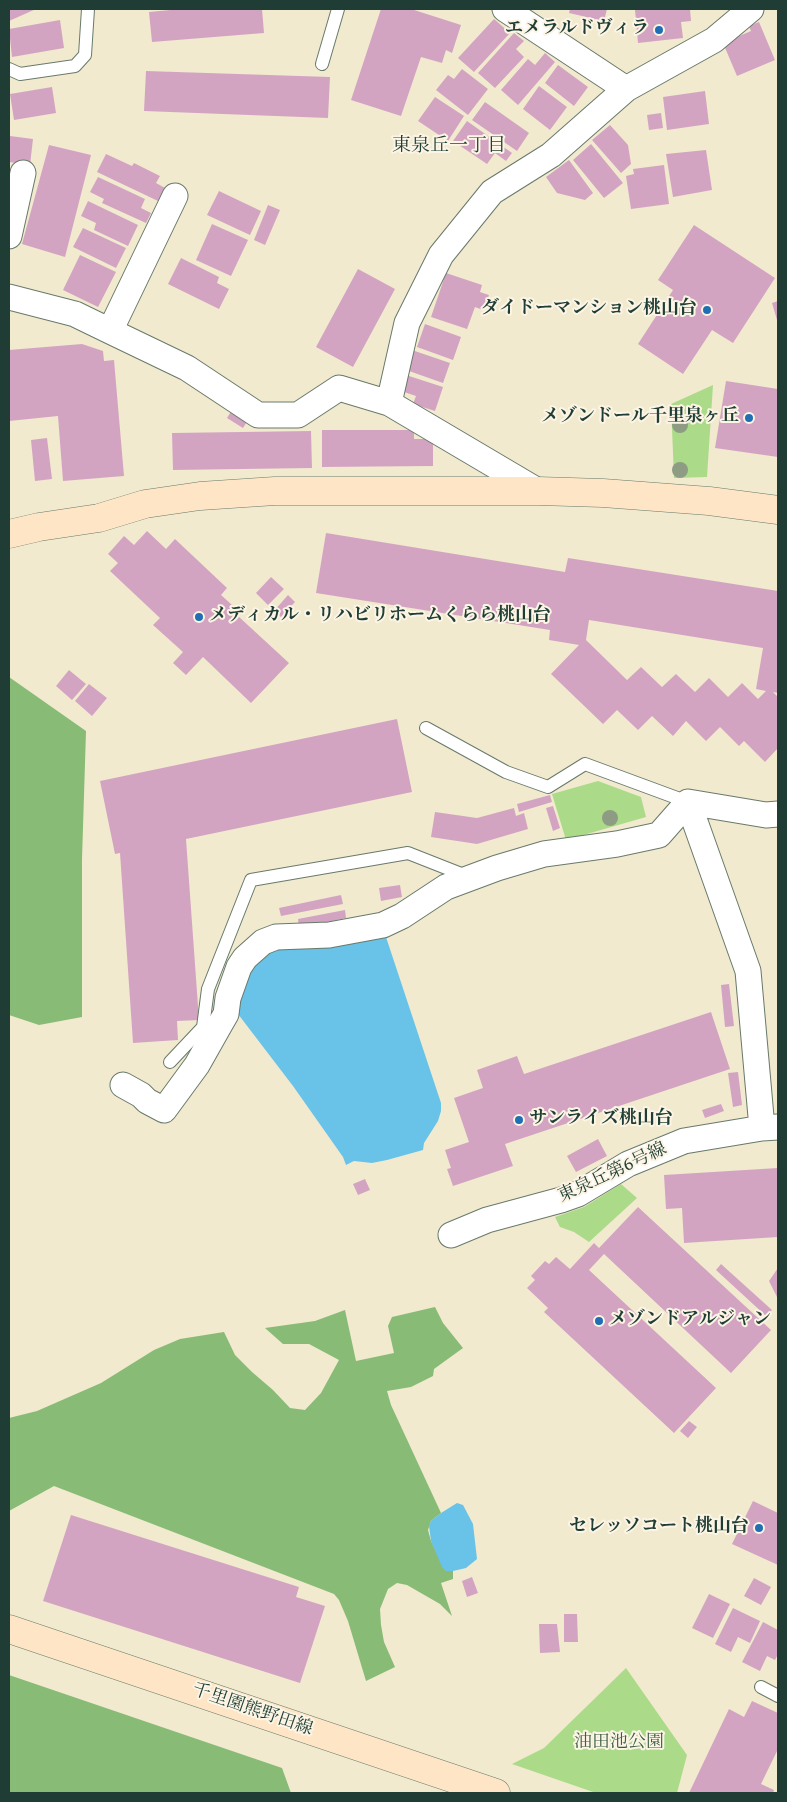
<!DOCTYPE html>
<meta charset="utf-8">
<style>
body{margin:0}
#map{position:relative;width:787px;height:1802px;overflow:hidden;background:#f1eacf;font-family:Vollkorn,serif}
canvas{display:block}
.frame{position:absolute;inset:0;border:10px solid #1f3d34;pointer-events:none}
</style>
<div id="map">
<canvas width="787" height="1802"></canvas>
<div class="frame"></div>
</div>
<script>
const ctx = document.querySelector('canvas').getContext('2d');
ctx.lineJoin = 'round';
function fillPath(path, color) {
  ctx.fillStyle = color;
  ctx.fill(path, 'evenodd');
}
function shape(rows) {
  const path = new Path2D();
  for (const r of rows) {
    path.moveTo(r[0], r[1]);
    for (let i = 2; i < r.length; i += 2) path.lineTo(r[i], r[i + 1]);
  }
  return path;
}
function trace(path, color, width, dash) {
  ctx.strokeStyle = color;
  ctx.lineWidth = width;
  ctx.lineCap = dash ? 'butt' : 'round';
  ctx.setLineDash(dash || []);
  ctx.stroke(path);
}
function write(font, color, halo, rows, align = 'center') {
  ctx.font = font + ' Vollkorn,"Noto Serif JP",serif';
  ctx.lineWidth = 4;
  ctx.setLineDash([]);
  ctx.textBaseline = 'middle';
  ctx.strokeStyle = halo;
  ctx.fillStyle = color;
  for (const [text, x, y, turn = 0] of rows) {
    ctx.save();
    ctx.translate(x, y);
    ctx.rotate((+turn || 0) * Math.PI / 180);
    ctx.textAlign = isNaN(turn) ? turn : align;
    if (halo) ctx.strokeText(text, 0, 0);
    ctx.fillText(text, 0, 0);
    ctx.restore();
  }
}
const green = shape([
 [713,385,707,477,674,478,671,404],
 [598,781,641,797,646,817,566,840,552,794],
 [621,1184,637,1198,589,1242,574,1232,560,1227,555,1217,584,1207],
 [626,1668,687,1755,677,1793,596,1793,512,1764,544,1748]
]);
const forest = shape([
 [9,677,86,731,82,859,82,1017,39,1025,9,1015],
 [435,1307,443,1323,463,1348,434,1369,433,1376,411,1387,387,1391,391,1405,441,1513,431,1521,428,1530,431,1541,446,1571,453,1571,453,1579,441,1583,452,1616,440,1604,407,1585,397,1583,388,1589,380,1609,381,1625,384,1642,395,1667,366,1681,348,1621,339,1600,334,1594,54,1486,9,1511,9,1418,37,1411,101,1383,154,1350,180,1339,224,1332,235,1355,252,1372,273,1390,290,1408,305,1410,321,1393,339,1360,309,1344,283,1344,265,1328,315,1321,345,1310,356,1361,394,1353,388,1326,392,1317],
 [9,1675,282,1768,291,1793,9,1793]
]);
const water = shape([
 [385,934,441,1103,441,1111,438,1121,424,1143,423,1150,387,1160,372,1163,354,1161,346,1165,343,1157,293,1086,238,1014,235,1002,246,975,270,950],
 [457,1503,463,1505,473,1524,477,1559,466,1568,453,1571,446,1571,442,1567,431,1541,429,1526,431,1521,441,1513]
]);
const building = shape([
 [9,9,36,9,9,21],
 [181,9,262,9,264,33,152,42,149,12],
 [381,9,411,9,461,25,452,53,446,50,442,63,421,57,401,116,351,100],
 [570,9,607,9,604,21,569,13],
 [643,9,690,9,691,21,681,22,683,38,638,43,635,10],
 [494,19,510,33,474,72,458,58],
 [60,20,64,48,12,57,9,29],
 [759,22,775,60,737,76,723,43,751,31,749,26],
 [514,33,524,41,516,49,524,57,495,88,478,73],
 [545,53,555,62,518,105,501,90,528,59,535,65],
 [558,65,588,87,574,106,545,83],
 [462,69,488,89,468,115,436,90,448,75,454,79],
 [146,71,330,77,328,118,144,111],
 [539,86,567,107,550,130,523,109],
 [52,87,56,113,14,120,10,94],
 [705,91,709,124,667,130,663,97],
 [435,97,464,116,448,141,418,121],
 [485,102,529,133,517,151,472,120],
 [661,113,663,128,649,130,647,115],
 [467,121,512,153,506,161,495,153,487,164,453,141],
 [610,125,628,145,631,164,621,173,592,140],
 [10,136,33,139,30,165,9,162],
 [591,144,623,183,604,198,573,160],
 [49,145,91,155,65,257,22,244],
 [706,150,712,190,673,197,666,154],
 [106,154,132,166,134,163,160,176,156,183,165,188,158,201,97,172],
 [569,160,593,193,585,200,557,193,546,177],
 [664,165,669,204,631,209,626,176,634,174,633,169],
 [98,177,145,199,141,208,151,213,146,223,102,203,104,199,90,192],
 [219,191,261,211,250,235,207,215],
 [88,201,138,225,128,246,94,230,96,223,81,216],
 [268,205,280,210,265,245,254,240],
 [212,224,248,240,231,276,196,260],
 [694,225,775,278,733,343,712,330,683,374,638,344,673,290,658,280],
 [83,228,126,248,116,268,73,247],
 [80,255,116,272,98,307,63,290],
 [181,258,219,277,217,283,229,289,219,309,168,284],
 [358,269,395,289,353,367,316,347],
 [446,273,482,285,480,292,489,295,483,310,475,307,467,329,431,317],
 [778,301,778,319,777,320,772,303],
 [425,324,461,337,453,360,417,347],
 [82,344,103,351,104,361,114,360,124,476,63,481,58,416,9,421,9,350],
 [409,349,450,363,443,383,409,371,411,365,404,362],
 [406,375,443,387,435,411,413,404,416,396,401,391],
 [726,381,778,389,778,457,715,448],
 [232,410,248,420,243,428,227,418],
 [322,430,414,430,414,439,433,439,433,466,322,467],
 [311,431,312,468,173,470,172,433],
 [47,438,52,479,35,481,31,440],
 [147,531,166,549,175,539,227,588,221,595,241,613,238,616,289,663,251,703,203,657,186,675,173,663,183,652,153,625,160,618,110,571,118,563,108,554,124,536,134,545],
 [326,533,565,572,568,558,778,591,778,693,773,692,778,697,778,748,765,762,744,741,739,746,720,727,706,741,686,721,673,736,652,716,638,730,617,710,603,724,551,674,579,645,549,640,550,630,316,593],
 [589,620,763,648,756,689,766,691,758,699,742,683,728,697,709,678,695,692,676,674,662,687,641,667,627,680,586,640],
 [271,577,284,589,268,605,256,593],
 [288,595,295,602,281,617,274,611],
 [69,670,86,684,72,700,56,686],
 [89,684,107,698,92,716,75,701],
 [397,719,412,792,186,839,199,1020,177,1021,178,1040,133,1043,120,853,115,854,100,781],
 [550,795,552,802,519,812,517,804],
 [553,806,560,828,553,831,546,808],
 [514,808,516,816,524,813,528,829,477,844,431,837,435,812,477,818],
 [400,885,402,897,381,901,379,888],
 [341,895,343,904,281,916,279,908],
 [345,910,346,918,299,928,298,919],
 [729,984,734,1026,725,1027,721,985],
 [711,1012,730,1069,505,1144,513,1166,453,1186,447,1169,451,1168,445,1150,469,1142,454,1098,483,1088,477,1070,517,1056,524,1074],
 [738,1072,742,1105,733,1107,728,1073],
 [721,1104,724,1111,705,1118,702,1110],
 [598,1139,607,1156,576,1172,567,1156],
 [778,1168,778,1237,684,1243,682,1208,666,1209,664,1175],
 [365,1179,370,1190,358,1195,353,1184],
 [638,1207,771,1330,731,1373,604,1254,589,1270,716,1388,674,1433,544,1312,548,1308,527,1288,535,1280,531,1276,545,1261,549,1264,556,1257,570,1269,594,1243,599,1248],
 [721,1264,772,1310,766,1316,716,1270],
 [778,1268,778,1299,769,1281],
 [689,1421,697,1427,688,1438,680,1431],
 [753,1501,778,1513,778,1565,732,1544],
 [71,1515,299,1587,296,1597,325,1606,300,1683,43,1601],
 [472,1577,478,1593,467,1597,462,1581],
 [754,1578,771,1587,761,1605,744,1596],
 [709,1594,730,1604,713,1638,692,1628],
 [733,1608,760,1621,750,1643,738,1637,731,1652,715,1644],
 [564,1614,577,1614,578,1642,564,1642],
 [763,1622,778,1630,778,1654,775,1660,767,1656,760,1671,742,1662],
 [539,1624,557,1624,560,1652,540,1653],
 [752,1701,778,1713,778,1749,761,1784,774,1790,773,1793,689,1793,729,1709,744,1717]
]);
const lane = shape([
 [322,64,338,9],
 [9,69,20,74,75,66,85,55,88,9],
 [426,728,506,772,548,787,585,764,688,802],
 [170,1062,203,1027,208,989,251,880,408,853,469,877],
 [761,1687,778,1696]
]);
const street = shape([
 [505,9,626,89],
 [9,236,23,173],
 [9,297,75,314,110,331,187,368,258,415,298,415,339,388,389,403,538,491],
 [110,331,175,196],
 [389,403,407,323,441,255,492,192,551,155,626,89,714,40,751,9],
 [688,802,766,815,778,814],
 [123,1085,141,1095,147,1101,164,1110,197,1065,219,1026,226,1014,228,998,239,967,245,958,263,942,276,937,329,935,383,925,402,916,446,887,497,868,544,854,617,844,659,835,688,802,748,971,762,1128],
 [451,1235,487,1220,561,1200,578,1194,628,1164,684,1141,762,1128,778,1127]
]);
const secondary = shape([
 [9,534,39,527,99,518,145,504,200,496,275,491,538,491,603,493,709,501,778,510],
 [9,1629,496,1793]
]);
const trees = [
 [680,425],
 [680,470],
 [610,818]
];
const markers = [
 [659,30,5,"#1f6fb2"],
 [707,310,5,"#1f6fb2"],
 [749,418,5,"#1f6fb2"],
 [199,617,5,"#1f6fb2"],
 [519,1120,5,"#1f6fb2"],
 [599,1321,5,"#1f6fb2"],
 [759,1528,5,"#1f6fb2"]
];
const poiNames = [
 ["エメラルドヴィラ",649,30],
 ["ダイドーマンション桃山台",697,310],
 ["メゾンドール千里泉ヶ丘",739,418],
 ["メディカル・リハビリホームくらら桃山台",209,617,"left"],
 ["サンライズ桃山台",529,1120,"left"],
 ["メゾンドアルジャン",609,1321,"left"],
 ["セレッソコート桃山台",749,1528]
];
const streetNames = [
 ["東泉丘第6号線",613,1174,-25],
 ["千里園熊野田線",252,1711,19]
];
const parkNames = [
 ["油田池公園",619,1744]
];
const neighbourhoodNames = [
 ["東泉丘一丁目",449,148]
];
fillPath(green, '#abdb89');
fillPath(forest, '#88bb75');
fillPath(water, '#69c2e7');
fillPath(building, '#d3a4c2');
trace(lane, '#687a6a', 14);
trace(street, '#687a6a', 27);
trace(secondary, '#687a6a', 29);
trace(lane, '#fff', 12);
trace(street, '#fff', 25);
trace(secondary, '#fee5c5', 28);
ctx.fillStyle = '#8d9c83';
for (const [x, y] of trees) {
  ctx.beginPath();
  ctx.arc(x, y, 8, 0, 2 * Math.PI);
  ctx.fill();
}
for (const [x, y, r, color] of markers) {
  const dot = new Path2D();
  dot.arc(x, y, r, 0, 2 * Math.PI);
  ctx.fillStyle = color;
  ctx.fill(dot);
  trace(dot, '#fcf5e5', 2);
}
write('bold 18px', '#1f3d34', '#fcf5e5', poiNames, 'right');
write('18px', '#1f3d34', '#fcf5e5', streetNames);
write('18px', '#3b5d45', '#fcf5e5', parkNames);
write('19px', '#1f3d34', '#fcf5e5', neighbourhoodNames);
</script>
